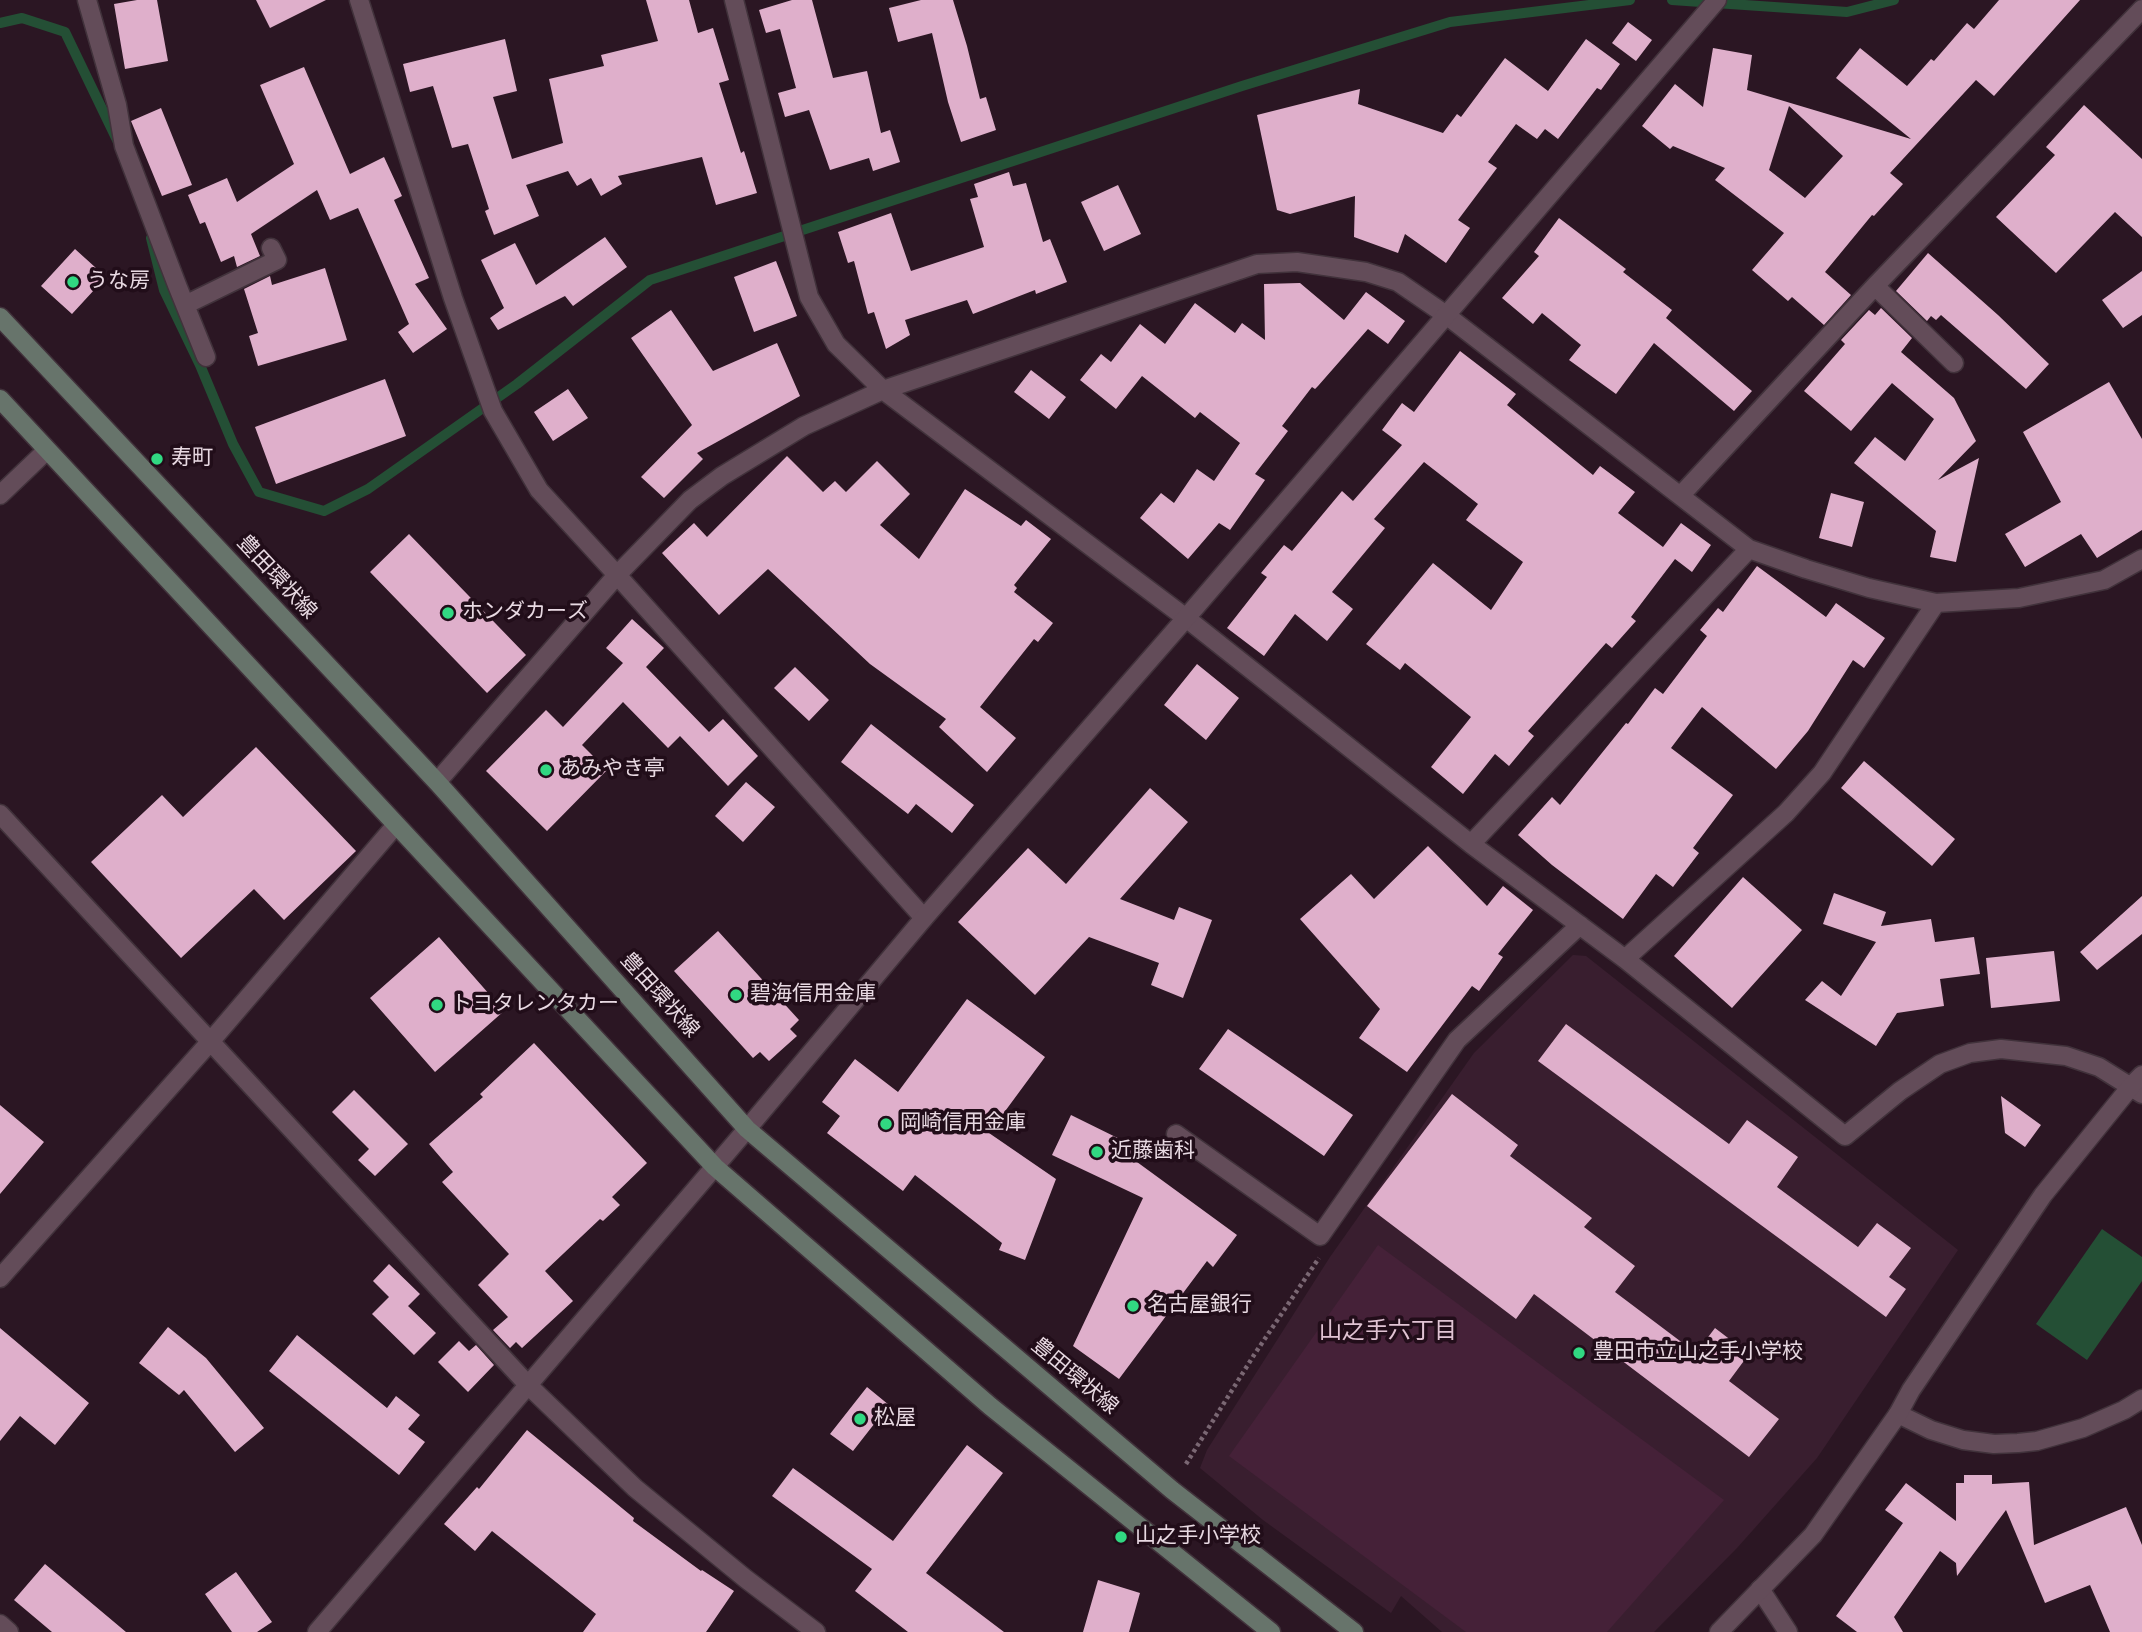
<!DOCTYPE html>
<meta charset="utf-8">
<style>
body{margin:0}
canvas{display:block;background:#2b1623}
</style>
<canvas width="2142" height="1632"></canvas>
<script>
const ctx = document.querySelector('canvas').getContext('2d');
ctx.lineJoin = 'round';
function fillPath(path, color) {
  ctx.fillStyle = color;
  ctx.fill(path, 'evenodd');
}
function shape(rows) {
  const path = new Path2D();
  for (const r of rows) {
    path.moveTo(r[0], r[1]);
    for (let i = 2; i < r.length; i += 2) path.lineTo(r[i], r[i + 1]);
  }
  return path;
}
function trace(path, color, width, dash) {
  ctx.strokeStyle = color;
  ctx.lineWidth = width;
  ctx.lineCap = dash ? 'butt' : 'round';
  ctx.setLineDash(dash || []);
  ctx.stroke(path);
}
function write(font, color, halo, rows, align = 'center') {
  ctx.font = font + ' "Nunito Sans","Noto Sans JP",sans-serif';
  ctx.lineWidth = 7;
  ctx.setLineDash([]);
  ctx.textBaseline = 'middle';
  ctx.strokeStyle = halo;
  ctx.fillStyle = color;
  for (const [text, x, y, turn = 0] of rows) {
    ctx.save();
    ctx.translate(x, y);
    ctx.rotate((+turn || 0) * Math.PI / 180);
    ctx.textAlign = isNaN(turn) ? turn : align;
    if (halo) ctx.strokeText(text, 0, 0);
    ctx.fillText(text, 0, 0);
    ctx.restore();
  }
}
const built = shape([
 [1573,955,1586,956,1958,1250,1817,1458,1737,1548,1654,1632,1442,1632,1401,1596,1391,1613,1263,1520,1200,1468,1207,1450,1330,1257,1474,1053]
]);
const green = shape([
 [1378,1245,1724,1500,1607,1632,1466,1632,1229,1456]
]);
const water = shape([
 [2102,1229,2142,1257,2142,1281,2087,1360,2036,1324]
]);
const stream = shape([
 [1672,0,1847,12,1894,0],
 [0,23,22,18,65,32,118,142],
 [151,238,164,290,200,365,233,444,259,492,324,511,368,489,517,384,650,280,1242,86,1450,22,1630,0]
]);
const building = shape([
 [137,0,157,0,168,61,125,69,114,4],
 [256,0,326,0,270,28],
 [646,0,689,0,698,33,713,28,729,80,719,83,741,153,744,151,757,193,716,205,702,157,618,176,622,184,601,196,591,178,577,186,568,171,526,185,539,216,494,235,485,211,489,209,468,144,452,148,433,86,410,92,403,64,505,39,517,91,493,97,512,159,563,143,549,79,604,66,601,55,658,41],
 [792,0,812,0,833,78,867,71,881,133,890,130,900,162,873,171,869,158,830,170,809,110,785,117,778,93,796,88,780,29,766,33,759,10],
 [921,0,953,0,967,46,980,99,986,97,996,130,961,142,948,102,932,33,898,42,889,8],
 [1999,0,2080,0,1994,96,1976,80,1890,173,1903,184,1874,216,1872,215,1825,272,1851,295,1824,325,1792,297,1788,301,1752,270,1784,233,1715,180,1725,168,1673,146,1670,149,1642,126,1675,84,1703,107,1713,48,1752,55,1747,90,1911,139,1836,78,1860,48,1907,86,1931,59,1934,61,1967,23,1974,29],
 [1789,106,1843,156,1805,198,1769,170],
 [1628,22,1652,40,1636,61,1612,43],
 [1586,39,1620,64,1601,90,1597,88,1558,139,1545,129,1537,139,1516,124,1488,162,1497,168,1458,220,1470,228,1446,263,1405,234,1398,253,1354,237,1355,196,1290,214,1277,210,1257,115,1360,89,1358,104,1443,133,1457,114,1461,117,1505,58,1548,91],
 [304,67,350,174,384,157,402,196,394,200,429,278,415,284,447,329,413,353,398,332,409,324,358,208,330,220,317,190,251,234,260,256,237,267,234,256,221,262,205,222,200,224,188,195,227,178,237,202,294,164,260,85],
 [2084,105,2142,159,2142,237,2115,212,2056,273,1996,217,2055,155,2046,147],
 [161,108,192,185,162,196,131,121],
 [1009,172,1013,186,1026,183,1043,242,1050,239,1067,282,1036,294,1035,290,973,314,967,300,905,320,910,335,886,349,874,312,868,314,854,261,848,263,838,232,891,213,911,271,984,247,970,199,978,197,974,184],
 [1118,185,1141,234,1104,251,1081,202],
 [1559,218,1626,269,1623,272,1672,310,1666,318,1752,391,1734,411,1654,343,1616,394,1569,360,1581,345,1542,313,1533,324,1502,298,1539,256,1534,252],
 [605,237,627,267,573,306,565,296,498,330,490,318,504,308,481,260,515,243,536,285],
 [75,249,106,277,72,314,41,286],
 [1928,253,1998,315,2049,364,2026,389,1941,315,1936,320,1931,316,1927,321,1896,291],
 [776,261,797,316,754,332,734,277],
 [325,268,347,340,258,366,249,336,258,333,244,289,270,276,272,285],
 [2142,271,2142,315,2123,328,2102,300],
 [1300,283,1344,320,1366,292,1405,321,1388,344,1368,329,1318,386,1315,389,1312,387,1282,426,1288,431,1255,474,1265,480,1230,530,1219,523,1188,559,1140,518,1161,493,1174,503,1197,469,1214,481,1240,443,1200,412,1195,418,1142,376,1116,409,1080,380,1101,354,1111,362,1140,324,1165,344,1195,303,1235,333,1242,323,1265,340,1264,284],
 [1881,308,1912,338,1901,352,1954,398,1976,441,1938,480,1979,458,1956,562,1930,557,1936,531,1854,463,1875,437,1905,461,1934,419,1892,383,1851,431,1804,391,1845,344,1841,340,1869,310,1875,315],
 [671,310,713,371,777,343,800,396,697,453,703,459,664,498,641,477,692,425,631,338],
 [1460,351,1516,394,1507,405,1593,475,1600,466,1635,492,1618,513,1663,547,1681,523,1711,545,1692,572,1675,559,1631,617,1636,621,1612,648,1606,643,1528,731,1534,736,1509,766,1495,754,1463,794,1431,767,1471,717,1405,663,1400,670,1366,644,1433,563,1491,610,1523,562,1466,520,1478,504,1424,462,1374,519,1385,528,1332,592,1353,609,1327,641,1295,614,1264,656,1227,628,1267,577,1261,573,1284,545,1292,551,1342,491,1353,501,1402,445,1382,430,1402,403,1414,412],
 [1031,370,1066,397,1049,419,1014,392],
 [385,379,406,436,276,484,255,427],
 [2109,382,2142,439,2142,530,2097,558,2081,534,2025,567,2005,534,2061,502,2023,432],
 [568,389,588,418,553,441,534,412],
 [787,456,823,492,835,481,846,492,877,461,910,494,880,525,919,559,965,489,1021,526,1026,520,1051,539,1014,585,1017,588,1014,592,1053,623,1038,642,1034,639,980,707,1016,738,987,772,939,727,946,719,870,664,768,569,719,615,662,553,694,523,707,537],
 [1831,493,1864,502,1852,547,1819,538],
 [409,534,526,655,487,693,370,572],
 [1757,566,1826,617,1836,603,1885,638,1864,668,1853,660,1808,731,1776,769,1702,707,1671,748,1733,795,1693,848,1699,853,1673,887,1656,874,1623,919,1552,865,1518,835,1552,797,1560,805,1626,723,1628,724,1655,688,1663,694,1707,636,1700,630,1718,608,1723,612],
 [632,619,664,648,646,667,709,732,723,719,758,756,728,786,680,736,668,748,623,702,582,745,607,770,547,831,486,771,546,710,563,727,623,663,606,648],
 [1197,664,1239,698,1206,740,1164,705],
 [795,667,829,700,809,721,774,688],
 [871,724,974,805,952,833,916,804,908,814,841,762],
 [256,747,356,851,284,920,254,889,181,958,91,862,162,795,183,817],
 [1864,761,1955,839,1932,866,1841,788],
 [746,782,775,807,743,842,715,816],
 [1150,788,1188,822,1120,899,1174,920,1179,907,1212,920,1183,998,1151,985,1159,963,1089,937,1035,995,958,922,1028,848,1066,884],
 [1428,846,1487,906,1503,886,1533,910,1498,954,1503,957,1479,991,1472,986,1407,1072,1359,1038,1380,1009,1300,919,1351,874,1374,899],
 [1743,877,1802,930,1732,1008,1674,956],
 [1834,893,1886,912,1881,926,1931,919,1935,942,1974,937,1980,974,1940,979,1944,1006,1897,1013,1876,1046,1805,1000,1822,981,1841,996,1876,942,1823,924],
 [2142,896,2142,934,2097,970,2080,952],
 [718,931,799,1020,790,1029,797,1036,769,1061,760,1052,753,1058,674,971],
 [439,937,504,1011,435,1072,370,998],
 [2054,951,2060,1001,1991,1008,1986,958],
 [967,999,1045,1057,989,1133,1056,1179,1025,1260,999,1250,1002,1243,915,1175,903,1191,827,1133,840,1116,822,1102,855,1059,898,1092],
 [1566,1024,1729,1144,1747,1120,1798,1157,1777,1187,1858,1247,1877,1223,1911,1248,1889,1277,1906,1289,1886,1317,1538,1061],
 [1228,1029,1353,1115,1324,1156,1199,1069],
 [534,1043,647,1163,612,1197,620,1205,603,1221,600,1219,545,1271,573,1301,522,1348,516,1342,510,1348,493,1330,508,1317,478,1285,509,1254,442,1182,453,1172,429,1144,483,1097,480,1094],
 [354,1090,408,1144,375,1176,358,1160,369,1149,332,1112],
 [1452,1094,1518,1145,1510,1156,1592,1218,1584,1227,1635,1266,1615,1292,1696,1353,1715,1328,1749,1354,1729,1381,1779,1419,1749,1457,1534,1294,1516,1319,1367,1206],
 [2001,1096,2041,1125,2025,1147,2005,1133],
 [0,1105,44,1142,0,1194],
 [1071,1115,1142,1150,1137,1162,1237,1235,1213,1267,1207,1261,1119,1379,1073,1346,1143,1198,1052,1155],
 [389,1264,420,1294,408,1306,436,1333,414,1355,372,1314,389,1297,373,1281],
 [168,1327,206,1358,264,1428,235,1452,184,1390,179,1395,139,1363],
 [0,1328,89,1403,55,1445,20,1416,0,1441],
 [297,1335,387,1408,396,1396,420,1415,408,1429,425,1442,399,1475,269,1371],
 [459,1341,469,1351,476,1345,494,1365,468,1392,438,1362],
 [867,1387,889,1405,853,1451,830,1434],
 [527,1430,634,1518,633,1521,701,1571,702,1570,734,1591,706,1632,583,1632,596,1614,492,1531,475,1551,444,1524,477,1487,479,1489],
 [967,1445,1003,1473,926,1573,1004,1632,908,1632,855,1591,872,1569,772,1496,793,1468,893,1541],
 [1964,1475,1992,1475,1992,1484,2029,1482,2034,1545,2126,1507,2142,1545,2142,1632,2110,1632,2090,1585,2045,1603,2006,1510,1957,1576,1956,1563,1940,1551,1894,1617,1903,1632,1857,1632,1836,1616,1903,1523,1885,1510,1906,1483,1956,1521,1956,1483,1964,1483],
 [45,1564,126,1632,52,1632,14,1600],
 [236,1572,272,1622,257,1632,232,1632,205,1594],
 [1098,1580,1140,1593,1129,1632,1083,1632]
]);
const path = shape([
 [1186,1464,1254,1355,1319,1258]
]);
const minor = shape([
 [87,0,117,105,124,146,177,285,206,357],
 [359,0,453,298,493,411,539,490,617,575,690,500,722,476,804,426,883,390,1257,264,1297,262,1366,272,1398,282,1446,315,1749,549,1806,569,1869,588,1936,603,2019,598,2104,580,2142,559],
 [734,0,809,297,836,344,883,390,1186,618,1471,844,1625,959,1845,1136,1900,1091,1940,1064,1970,1053,2001,1049,2066,1056,2099,1067,2142,1094],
 [1875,286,1954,363],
 [185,305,277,260,271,248],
 [0,495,46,451],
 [1681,495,1875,286,2142,9],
 [437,782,617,575,924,918],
 [0,814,529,1386,635,1488,746,1579,816,1632],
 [1471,844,1749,549],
 [1625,959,1786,813,1822,773,1936,603],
 [1176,1134,1320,1236,1457,1040,1580,925],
 [0,1278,210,1042,395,826],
 [1898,1414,1931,1430,1963,1440,1994,1444,2018,1443,2037,1441,2083,1428,2124,1410,2142,1399],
 [1760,1589,1788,1632],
 [0,1624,9,1632],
 [317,1632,747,1129]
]);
const tertiary = shape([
 [747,1129,924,918,1186,618,1717,0],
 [1719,1632,1813,1535,1898,1414,1911,1390,2043,1195,2132,1085,2142,1075]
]);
const secondary = shape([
 [0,317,437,782,747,1129,1172,1490,1354,1632],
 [0,399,715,1167,990,1406,1271,1632]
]);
const markers = [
 [73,282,7,"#31d882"],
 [157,459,7,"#31d882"],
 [448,613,7,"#31d882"],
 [546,770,7,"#31d882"],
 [736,995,7,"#31d882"],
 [437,1005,7,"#31d882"],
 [886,1124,7,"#31d882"],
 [1097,1152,7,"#31d882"],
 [1133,1306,7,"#31d882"],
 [1579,1353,7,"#31d882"],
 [860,1419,7,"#31d882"],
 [1121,1537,7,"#31d882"]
];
const poiNames = [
 ["うな房",87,282],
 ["寿町",171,459],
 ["ホンダカーズ",462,613],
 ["あみやき亭",560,770],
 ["碧海信用金庫",750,995],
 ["トヨタレンタカー",451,1005],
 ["岡崎信用金庫",900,1124],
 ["近藤歯科",1111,1152],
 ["名古屋銀行",1147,1306],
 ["豊田市立山之手小学校",1593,1353],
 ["松屋",874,1419],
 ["山之手小学校",1135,1537]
];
const streetNames = [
 ["豊田環状線",276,578,47],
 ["豊田環状線",659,996,48],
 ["豊田環状線",1074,1377,40]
];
const neighbourhoodNames = [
 ["山之手六丁目",1388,1332]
];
fillPath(built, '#391e2f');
fillPath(green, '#452138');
fillPath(water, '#244f35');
trace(stream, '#244f35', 10);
fillPath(building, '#dfafcb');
trace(minor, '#41323b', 21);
trace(tertiary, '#41323b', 21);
trace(secondary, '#41323b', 21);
trace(path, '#7a6773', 4.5, [3.5, 3.5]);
trace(minor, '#634c59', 18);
trace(tertiary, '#634c59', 18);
trace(secondary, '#67746b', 18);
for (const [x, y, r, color] of markers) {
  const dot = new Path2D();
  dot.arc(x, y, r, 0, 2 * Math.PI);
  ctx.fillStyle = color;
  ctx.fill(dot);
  trace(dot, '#210d19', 2.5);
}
write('21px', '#e8d9e2', '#210d19', poiNames, 'left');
write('21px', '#e8d9e2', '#210d19', streetNames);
write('23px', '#e0c3d3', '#210d19', neighbourhoodNames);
</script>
